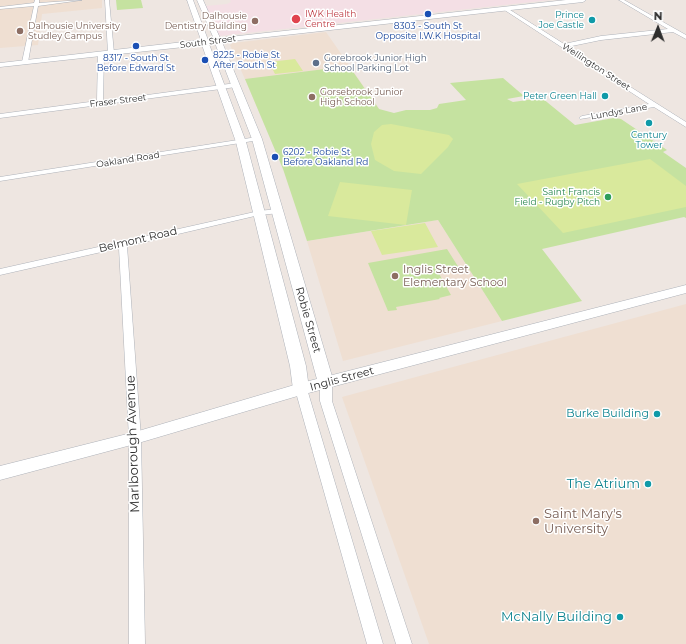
<!DOCTYPE html>
<style>
body{margin:0}
#map{position:relative;width:686px;height:644px;overflow:hidden;background:#eee6e1;font-family:Montserrat,sans-serif}
canvas{display:block}
.north{position:absolute;left:638px;top:8px;width:40px;height:40px;-webkit-text-stroke:3px #fff;paint-order:stroke;rotate:1deg;font-size:11px;font-weight:700;line-height:16px;text-align:center;color:#2e2e2e}
.north::after{content:'';display:block;margin:auto;width:14px;height:18px;background:#2e2e2e;clip-path:polygon(50% 0,100% 100%,50% 72%,0 100%)}
</style>
<div id="map">
<canvas width="686" height="644"></canvas>
<div class="north">N</div>
</div>
<script>
const ctx = document.querySelector('canvas').getContext('2d');
ctx.lineJoin = 'round';
function fillPath(path, color) {
  ctx.fillStyle = color;
  ctx.fill(path, 'evenodd');
}
function shape(rows) {
  const path = new Path2D();
  for (const r of rows) {
    path.moveTo(r[0], r[1]);
    for (let i = 2; i < r.length; i += 2) path.lineTo(r[i], r[i + 1]);
  }
  return path;
}
function trace(path, color, width, dash) {
  ctx.strokeStyle = color;
  ctx.lineWidth = width;
  ctx.lineCap = dash ? 'butt' : 'round';
  ctx.setLineDash(dash || []);
  ctx.stroke(path);
}
function write(font, color, halo, rows, align = 'center') {
  ctx.font = font + ' Montserrat,sans-serif';
  ctx.lineWidth = 3;
  ctx.setLineDash([]);
  ctx.textBaseline = 'middle';
  ctx.strokeStyle = halo;
  ctx.fillStyle = color;
  for (const [text, x, y, turn = 0] of rows) {
    ctx.save();
    ctx.translate(x, y);
    ctx.rotate((+turn || 0) * Math.PI / 180);
    ctx.textAlign = isNaN(turn) ? turn : align;
    if (halo) ctx.strokeText(text, 0, 0);
    ctx.fillText(text, 0, 0);
    ctx.restore();
  }
}
const education = shape([
 [0,0,102,0,102,8,42,14,38,45,0,48],
 [326,32,383,114,268,132,230,45,233,43],
 [438,220,502,321,343,361,307,241],
 [686,304,686,644,429,644,342,397]
]);
const medical = shape([
 [230,0,550,0,219,36,205,6,227,4,231,2]
]);
const green = shape([
 [116,0,141,0,143,8,117,10],
 [349,66,379,109,394,113,406,110,430,110,437,108,439,104,466,100,450,83,503,78,524,96,507,99,513,102,542,98,575,125,614,118,621,119,667,150,663,152,686,168,686,218,684,217,542,249,582,301,502,321,438,220,307,241,283,169,245,79],
 [447,249,459,268,438,272,451,295,439,298,440,299,396,307,397,310,388,311,368,263]
]);
const pitch = shape([
 [295,59,303,71,275,74,269,62],
 [391,124,449,135,453,139,448,147,421,174,394,171,375,160,371,144,374,132,382,125],
 [650,159,686,186,686,207,563,233,517,184],
 [340,182,412,190,406,225,328,216],
 [425,223,438,247,382,255,371,231]
]);
const minor = shape([
 [35,0,39,0,39,3,82,0,38,6,28,62,25,64,22,62,34,6,0,9,0,7,34,3,35,0],
 [105,0,109,0,114,53,111,55,108,53,105,0],
 [619,0,624,0,686,35,686,39,673,32,601,40,567,47,686,122,686,127,654,107,580,119,579,118,582,116,649,104,503,9,507,8,564,44,601,36,668,29,619,0],
 [101,52,104,54,103,101,236,83,239,85,236,87,0,118,0,114,97,101,98,54,101,52],
 [257,137,259,138,259,140,0,181,0,177,257,137],
 [277,209,280,209,280,213,259,215,127,246,141,438,145,644,129,644,129,438,119,248,0,275,0,269,259,211,277,209],
 [326,378,330,380,332,383,332,401,412,644,396,644,320,401,320,383,322,380,326,378],
 [301,384,305,386,307,389,383,644,367,644,295,389,297,386,301,384]
]);
const tertiary = shape([
 [686,285,686,293,301,395,135,444,0,480,0,466,135,432,301,383,686,285]
]);
const secondary = shape([
 [187,0,193,0,208,40,214,39,197,0,203,0,220,38,566,0,586,0,583,2,222,42,262,139,334,383,331,387,326,389,321,387,318,383,252,139,215,43,209,44,246,142,306,366,309,389,307,394,301,395,295,394,293,389,290,366,236,142,202,45,0,67,0,63,201,40,187,0]
]);
const markers = [
 [428,14,4,"#1a4fb4"],
 [296,19,5,"#e0444e"],
 [592,20,4,"#0f9aa8"],
 [255,21,4,"#8d6e63"],
 [20,31,4,"#8d6e63"],
 [136,46,4,"#1a4fb4"],
 [205,60,4,"#1a4fb4"],
 [316,63,4,"#5c6f8a"],
 [605,96,4,"#0f9aa8"],
 [312,97,4,"#8d6e63"],
 [649,123,4,"#0f9aa8"],
 [275,157,4,"#1a4fb4"],
 [608,197,4,"#2e9e5b"],
 [395,276,4,"#8d6e63"],
 [657,414,4,"#0f9aa8"],
 [648,484,4,"#0f9aa8"],
 [536,521,4,"#8d6e63"],
 [620,617,4,"#0f9aa8"]
];
const farHealthnames = [
 ["IWK Health",305,14],
 ["Centre",305,24]
];
const farCulturenames = [
 ["Prince",584,15],
 ["Joe Castle",584,25],
 ["Peter Green Hall",597,96],
 ["Century",649,135,"center"],
 ["Tower",649,145,"center"]
];
const farEducationnames = [
 ["Dalhousie",247,16,"right"],
 ["Dentistry Building",247,26,"right"],
 ["Dalhousie University",28,26],
 ["Studley Campus",28,36],
 ["Gorsebrook Junior",320,92],
 ["High School",320,102]
];
const farTransitnames = [
 ["8303 - South St",428,26],
 ["Opposite I.W.K Hospital",428,36],
 ["8225 - Robie St",213,55,"left"],
 ["After South St",213,65,"left"],
 ["8317 - South St",136,58],
 ["Before Edward St",136,68],
 ["6202 - Robie St",283,152,"left"],
 ["Before Oakland Rd",283,162,"left"]
];
const farStreetnames = [
 ["South Street",208,42,-7],
 ["Wellington Street",596,67,33],
 ["Fraser Street",118,101,-7],
 ["Lundys Lane",619,112,-10],
 ["Oakland Road",128,160,-9]
];
const farServicenames = [
 ["Gorebrook Junior High",324,58],
 ["School Parking Lot",324,68]
];
const farLeisurenames = [
 ["Saint Francis",600,192],
 ["Field - Rugby Pitch",600,202]
];
const streetNames = [
 ["Belmont Road",138,240,-13],
 ["Robie Street",308,320,74],
 ["Inglis Street",342,379,-15]
];
const educationNames = [
 ["Inglis Street",403,270],
 ["Elementary School",403,283]
];
const cultureNames = [
 ["Burke Building",649,414]
];
const nearStreetnames = [
 ["Marlborough Avenue",133,444,-92]
];
const nearCulturenames = [
 ["The Atrium",640,484],
 ["McNally Building",612,617]
];
const nearEducationnames = [
 ["Saint Mary's",544,514],
 ["University",544,529]
];
fillPath(education, '#efdfd2');
fillPath(medical, '#f4dfe5');
fillPath(green, '#c5e2a0');
fillPath(pitch, '#d9e99c');
trace(minor, '#aeb2b9', 1);
trace(tertiary, '#aeb2b9', 1);
trace(secondary, '#aeb2b9', 1);
fillPath(minor, '#fff');
fillPath(tertiary, '#fff');
fillPath(secondary, '#fff');
for (const [x, y, r, color] of markers) {
  const dot = new Path2D();
  dot.arc(x, y, r, 0, 2 * Math.PI);
  ctx.fillStyle = color;
  ctx.fill(dot);
  trace(dot, '#fff', 1.5);
}
write('9px', '#be3a42', '#fff', farHealthnames, 'left');
write('9px', '#0d838f', '#fff', farCulturenames, 'right');
write('9px', '#785e54', '#fff', farEducationnames, 'left');
write('9px', '#164399', '#fff', farTransitnames);
write('9px', '#2e2e2e', '#fff', farStreetnames);
write('9px', '#4e5e75', '#fff', farServicenames, 'left');
write('9px', '#27864d', '#fff', farLeisurenames, 'right');
write('11px', '#2e2e2e', '#fff', streetNames);
write('11px', '#785e54', '#fff', educationNames, 'left');
write('11px', '#0d838f', '#fff', cultureNames, 'right');
write('13px', '#2e2e2e', '#fff', nearStreetnames);
write('13px', '#0d838f', '#fff', nearCulturenames, 'right');
write('13px', '#785e54', '#fff', nearEducationnames, 'left');
</script>
